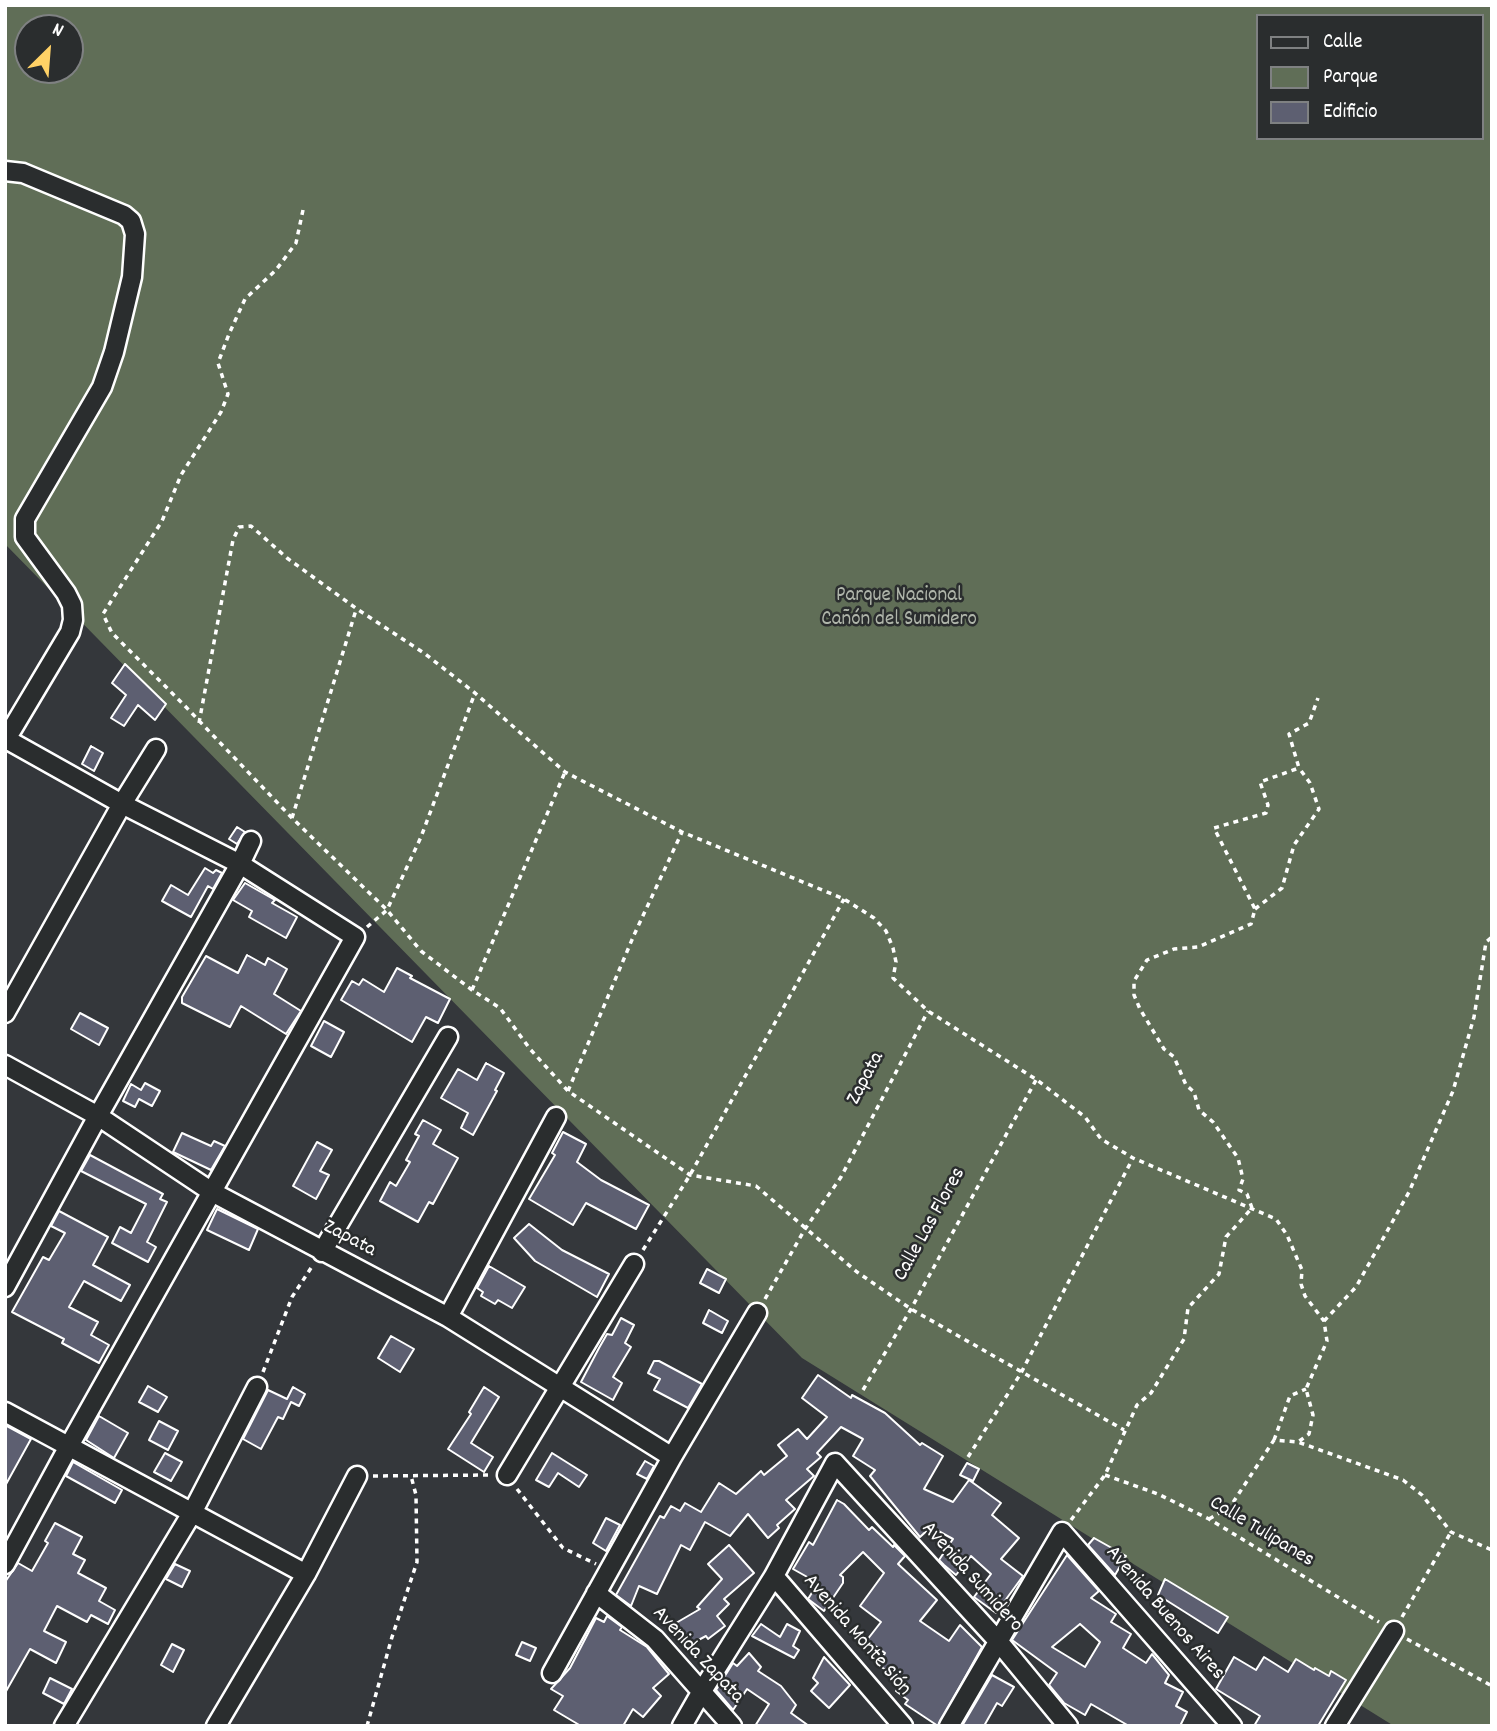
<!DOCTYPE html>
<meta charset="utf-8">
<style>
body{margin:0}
#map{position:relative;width:1497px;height:1731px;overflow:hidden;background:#34373b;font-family:Dekko,sans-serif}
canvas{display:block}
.frame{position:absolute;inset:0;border:7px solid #fff;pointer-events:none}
.legend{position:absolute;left:1256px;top:14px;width:228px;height:126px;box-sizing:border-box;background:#2a2d2e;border:2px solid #7f8182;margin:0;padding:9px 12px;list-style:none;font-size:21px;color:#fff}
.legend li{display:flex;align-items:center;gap:14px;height:35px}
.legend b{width:35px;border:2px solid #7f8182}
.north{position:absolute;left:14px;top:14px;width:70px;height:70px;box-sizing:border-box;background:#2a2d2e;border:2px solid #7f8182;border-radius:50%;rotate:25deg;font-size:19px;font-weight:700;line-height:28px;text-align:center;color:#fff}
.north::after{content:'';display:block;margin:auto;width:24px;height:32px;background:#ffd166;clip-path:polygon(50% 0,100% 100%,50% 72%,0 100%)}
</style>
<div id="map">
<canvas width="1497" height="1731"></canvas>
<div class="frame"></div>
<ul class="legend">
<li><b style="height:9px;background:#2a2d2e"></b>Calle</li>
<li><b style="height:19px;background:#606e57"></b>Parque</li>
<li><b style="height:19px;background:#5d5f71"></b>Edificio</li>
</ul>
<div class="north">N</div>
</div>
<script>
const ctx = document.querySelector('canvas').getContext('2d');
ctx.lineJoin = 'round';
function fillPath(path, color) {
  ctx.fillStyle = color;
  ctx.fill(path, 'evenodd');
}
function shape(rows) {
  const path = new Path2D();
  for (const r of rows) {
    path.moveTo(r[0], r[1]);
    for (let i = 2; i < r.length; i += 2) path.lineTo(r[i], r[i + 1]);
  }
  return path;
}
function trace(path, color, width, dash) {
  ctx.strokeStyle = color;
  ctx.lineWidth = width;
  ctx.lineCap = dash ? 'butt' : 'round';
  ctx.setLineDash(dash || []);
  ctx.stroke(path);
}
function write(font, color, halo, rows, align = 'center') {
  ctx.font = font + ' Dekko,sans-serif';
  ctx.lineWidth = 5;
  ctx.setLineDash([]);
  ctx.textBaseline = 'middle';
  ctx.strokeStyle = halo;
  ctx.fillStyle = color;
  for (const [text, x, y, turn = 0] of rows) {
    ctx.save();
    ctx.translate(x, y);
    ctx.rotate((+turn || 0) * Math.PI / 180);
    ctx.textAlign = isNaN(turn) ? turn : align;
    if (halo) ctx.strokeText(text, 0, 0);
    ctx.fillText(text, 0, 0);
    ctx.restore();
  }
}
const green = shape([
 [5,5,1492,5,1492,1726,1394,1726,802,1358,5,544],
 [1257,16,1481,16,1481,138,1257,138],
 [28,28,70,28,70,70,28,70]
]);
const building = shape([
 [125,664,166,704,155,720,138,705,124,726,111,718,126,695,112,683,125,664],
 [91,746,103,753,94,771,82,764,91,746],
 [237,827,245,832,237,844,229,839,237,827],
 [205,868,213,873,216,870,222,873,213,889,208,886,191,917,162,901,171,885,188,895,205,868],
 [245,883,275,900,272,903,297,917,286,938,249,917,252,911,233,900,245,883],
 [247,955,265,965,268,958,287,969,274,994,301,1011,286,1034,241,1006,230,1027,182,1003,182,997,206,956,238,973,247,955],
 [397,968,412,976,410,978,450,999,438,1023,426,1017,412,1042,341,1000,352,981,359,985,363,979,384,992,397,968],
 [80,1013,108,1028,99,1045,71,1029,80,1013],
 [324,1021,344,1032,331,1057,311,1046,324,1021],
 [486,1063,504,1073,495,1090,497,1091,473,1135,461,1128,468,1113,441,1098,458,1069,477,1080,486,1063],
 [145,1083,160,1091,152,1106,139,1099,135,1107,123,1101,131,1084,141,1090,145,1083],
 [423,1120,441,1130,433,1144,458,1158,433,1204,429,1202,418,1222,380,1201,390,1182,396,1186,410,1162,406,1160,419,1136,415,1134,423,1120],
 [563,1132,586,1144,577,1162,601,1180,649,1205,636,1229,586,1203,573,1225,529,1199,555,1155,552,1153,563,1132],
 [182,1133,211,1146,214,1141,225,1146,211,1170,173,1152,182,1133],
 [317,1142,332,1150,320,1171,329,1175,316,1199,293,1186,317,1142],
 [90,1155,163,1194,160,1199,167,1202,147,1242,156,1247,148,1262,112,1243,120,1227,131,1233,146,1204,81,1171,90,1155],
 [217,1209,258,1229,249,1250,207,1230,217,1209],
 [59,1211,108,1237,93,1265,130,1285,121,1301,84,1281,69,1307,98,1322,91,1335,109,1345,99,1363,62,1343,64,1339,12,1312,43,1257,49,1260,65,1233,51,1226,59,1211],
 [529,1224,562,1250,609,1274,597,1297,535,1261,514,1238,529,1224],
 [489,1266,525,1287,512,1308,498,1300,495,1304,481,1296,483,1292,477,1288,489,1266],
 [707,1269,726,1279,719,1293,700,1283,707,1269],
 [709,1310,728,1321,722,1333,703,1323,709,1310],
 [621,1318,634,1325,625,1343,631,1347,613,1377,622,1383,613,1400,581,1382,599,1348,607,1334,612,1335,621,1318],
 [391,1336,414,1349,400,1372,378,1358,391,1336],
 [654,1361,659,1361,702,1384,688,1408,654,1390,660,1379,648,1373,654,1361],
 [818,1375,851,1398,852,1395,885,1413,920,1445,922,1443,943,1456,924,1489,953,1502,969,1480,1001,1503,992,1515,1019,1538,1001,1559,1023,1576,996,1613,974,1597,991,1574,971,1556,956,1575,944,1565,939,1560,953,1539,931,1527,920,1537,870,1476,875,1470,853,1456,863,1439,841,1427,817,1453,821,1457,807,1469,814,1476,786,1500,795,1509,777,1525,779,1528,768,1538,748,1514,730,1536,705,1522,690,1550,681,1545,657,1594,639,1586,631,1606,616,1595,660,1516,664,1518,671,1506,680,1511,685,1503,701,1512,719,1483,736,1494,761,1471,764,1475,787,1456,778,1445,798,1429,807,1439,827,1417,802,1398,818,1375],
 [148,1386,167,1397,158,1412,139,1402,148,1386],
 [293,1387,305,1394,299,1406,291,1402,283,1419,278,1417,261,1449,243,1439,268,1390,287,1399,293,1387],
 [484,1387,499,1397,471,1443,493,1457,484,1472,448,1449,471,1414,469,1412,484,1387],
 [99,1416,128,1433,114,1458,86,1440,99,1416],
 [159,1421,178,1431,168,1450,149,1440,159,1421],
 [5,1425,31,1439,5,1486,5,1425],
 [165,1453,182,1462,171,1481,154,1472,165,1453],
 [552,1453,587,1475,579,1487,558,1473,549,1487,536,1480,552,1453],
 [645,1461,654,1466,647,1479,637,1474,645,1461],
 [73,1462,122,1490,115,1503,66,1476,73,1462],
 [967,1463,979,1469,973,1481,960,1475,967,1463],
 [837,1500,844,1504,869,1530,872,1527,893,1547,894,1545,905,1556,898,1564,937,1600,920,1621,949,1641,960,1625,982,1647,938,1726,905,1704,908,1700,896,1691,904,1681,878,1665,885,1653,867,1640,881,1622,860,1606,884,1573,863,1552,840,1575,843,1577,843,1583,824,1611,808,1599,818,1583,793,1569,809,1542,813,1545,837,1500],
 [606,1518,620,1525,606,1551,593,1543,606,1518],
 [55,1523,82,1537,73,1554,85,1560,78,1573,106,1588,99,1601,115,1610,108,1624,91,1615,87,1622,57,1606,44,1631,66,1642,56,1663,30,1649,5,1693,5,1582,18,1563,32,1571,48,1543,45,1541,55,1523],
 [1094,1538,1126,1556,1115,1575,1088,1545,1094,1538],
 [729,1545,754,1573,724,1599,729,1604,717,1616,725,1626,708,1639,706,1636,689,1645,676,1623,700,1609,697,1607,722,1579,708,1564,729,1545],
 [1067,1555,1099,1591,1091,1598,1116,1614,1111,1622,1131,1634,1123,1648,1146,1663,1152,1654,1169,1675,1165,1683,1183,1692,1176,1706,1187,1712,1180,1726,1129,1726,1091,1704,1085,1715,1064,1703,1049,1685,1057,1673,1012,1640,1067,1555],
 [1080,1624,1100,1642,1085,1667,1052,1647,1080,1624],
 [175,1564,190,1571,182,1587,166,1579,175,1564],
 [1165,1579,1228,1617,1218,1633,1158,1595,1165,1579],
 [607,1616,622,1627,620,1630,647,1647,669,1674,653,1688,661,1696,643,1717,633,1709,623,1726,581,1726,554,1710,563,1696,551,1689,570,1668,596,1618,604,1622,607,1616],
 [761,1624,780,1637,787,1624,800,1631,793,1646,799,1650,794,1658,752,1636,761,1624],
 [522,1642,536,1648,530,1661,516,1655,522,1642],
 [172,1644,184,1650,173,1672,161,1665,172,1644],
 [749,1653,761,1667,758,1671,781,1686,796,1705,791,1713,809,1726,755,1726,769,1704,747,1689,733,1710,716,1690,733,1663,737,1666,749,1653],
 [824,1657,850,1685,829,1708,811,1691,818,1683,813,1678,824,1657],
 [1234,1657,1256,1670,1264,1657,1288,1672,1296,1659,1314,1670,1315,1668,1329,1676,1331,1671,1346,1680,1318,1726,1254,1726,1260,1716,1216,1689,1234,1657],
 [992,1675,1014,1687,1002,1706,997,1703,984,1726,962,1726,992,1675],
 [50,1678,72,1689,64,1704,43,1693,50,1678]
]);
const path = shape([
 [303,210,296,243,276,270,245,299,229,334,218,363,228,394,221,412,181,475,162,521,103,614,112,633,184,705,292,818,387,910,421,951,472,990,500,1008,530,1049,568,1091,690,1175,756,1186,857,1272,911,1309,1124,1430],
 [199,723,233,540,239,527,251,526,287,558,357,609,424,653,475,693,565,772,682,832,844,899,874,918,886,931,893,948,896,962,893,978,928,1011,1037,1080,1085,1117,1101,1139,1133,1158,1276,1219,1287,1235,1302,1270,1301,1284,1305,1296,1324,1321,1327,1341,1306,1389,1313,1415,1309,1434,1298,1442],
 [292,818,356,610],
 [1255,909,1282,888,1294,845,1319,809,1310,783,1299,768],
 [367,927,387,910,421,837,475,693],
 [472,990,565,772],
 [568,1091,634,935,682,832],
 [1252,1208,1247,1194,1239,1190,1243,1179,1238,1158,1213,1122,1199,1110,1194,1092,1186,1085,1174,1057,1164,1049,1140,1009,1134,995,1134,981,1147,960,1174,949,1198,947,1251,924,1255,909,1214,828,1266,813,1268,805,1260,782,1299,768,1289,734,1309,723,1318,698],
 [643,1250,690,1175,844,899],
 [765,1299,805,1229,841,1177,928,1011],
 [1324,1321,1356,1287,1409,1192,1453,1091,1474,1017,1486,942,1492,937],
 [263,1372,292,1297,313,1265],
 [863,1390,911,1309,1036,1080],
 [1274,1440,1290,1396,1306,1389],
 [968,1457,1021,1373,1133,1158],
 [1105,1475,1158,1494,1209,1519,1379,1622],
 [373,1476,492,1475],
 [517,1489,563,1548,596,1564],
 [1209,1519,1230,1507,1274,1440,1298,1442,1403,1480,1422,1495,1451,1532,1492,1550],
 [1071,1520,1105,1475,1137,1405,1151,1393,1184,1339,1188,1308,1219,1274,1226,1237,1252,1208],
 [1402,1617,1451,1532],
 [1407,1639,1492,1686],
 [367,1726,392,1637,417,1562,416,1495,411,1476]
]);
const minor = shape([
 [5,171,23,173,124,215,131,221,135,234,132,277,114,352,102,387,25,519,25,537,66,593,72,605,73,620,70,632,5,741],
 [5,1013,122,804,156,749],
 [5,1065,98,1116,212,1192,448,1317,672,1457],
 [322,1252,448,1037],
 [5,1287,98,1116,240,864,251,841],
 [448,1317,556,1117],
 [5,1412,306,1574],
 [507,1475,634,1264],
 [5,1564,69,1446,355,937,240,864,122,804,6,739],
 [774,1576,903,1726],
 [596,1593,655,1639,732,1726],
 [552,1673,672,1457,757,1313],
 [64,1726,192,1513,257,1387],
 [216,1726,306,1574,357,1476],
 [682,1726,702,1691,774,1576,835,1463,998,1641,1068,1726],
 [949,1726,1062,1532,1232,1726],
 [1335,1726,1394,1631]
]);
const parkNames = [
 ["Parque Nacional",899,597],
 ["Cañón del Sumidero",899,621]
];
const streetNames = [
 ["Zapata",867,1079,-62],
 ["Calle Las Flores",931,1225,-61],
 ["Zapata",349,1240,28],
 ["Calle Tulipanes",1261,1533,31],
 ["Avenida Sumidero",971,1578,48],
 ["Avenida Buenos Aires",1164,1614,49],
 ["Avenida Monte Sión",856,1636,49],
 ["Avenida Zapata",697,1656,47]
];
fillPath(green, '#606e57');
fillPath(building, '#5d5f71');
trace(building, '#fff', 2);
trace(minor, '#fff', 23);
trace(path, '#fff', 3.5, [5, 5]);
trace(minor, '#2a2d2e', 18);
write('21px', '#b0b6ab', '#2a2d2e', parkNames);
write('21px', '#fff', '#2a2d2e', streetNames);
</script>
